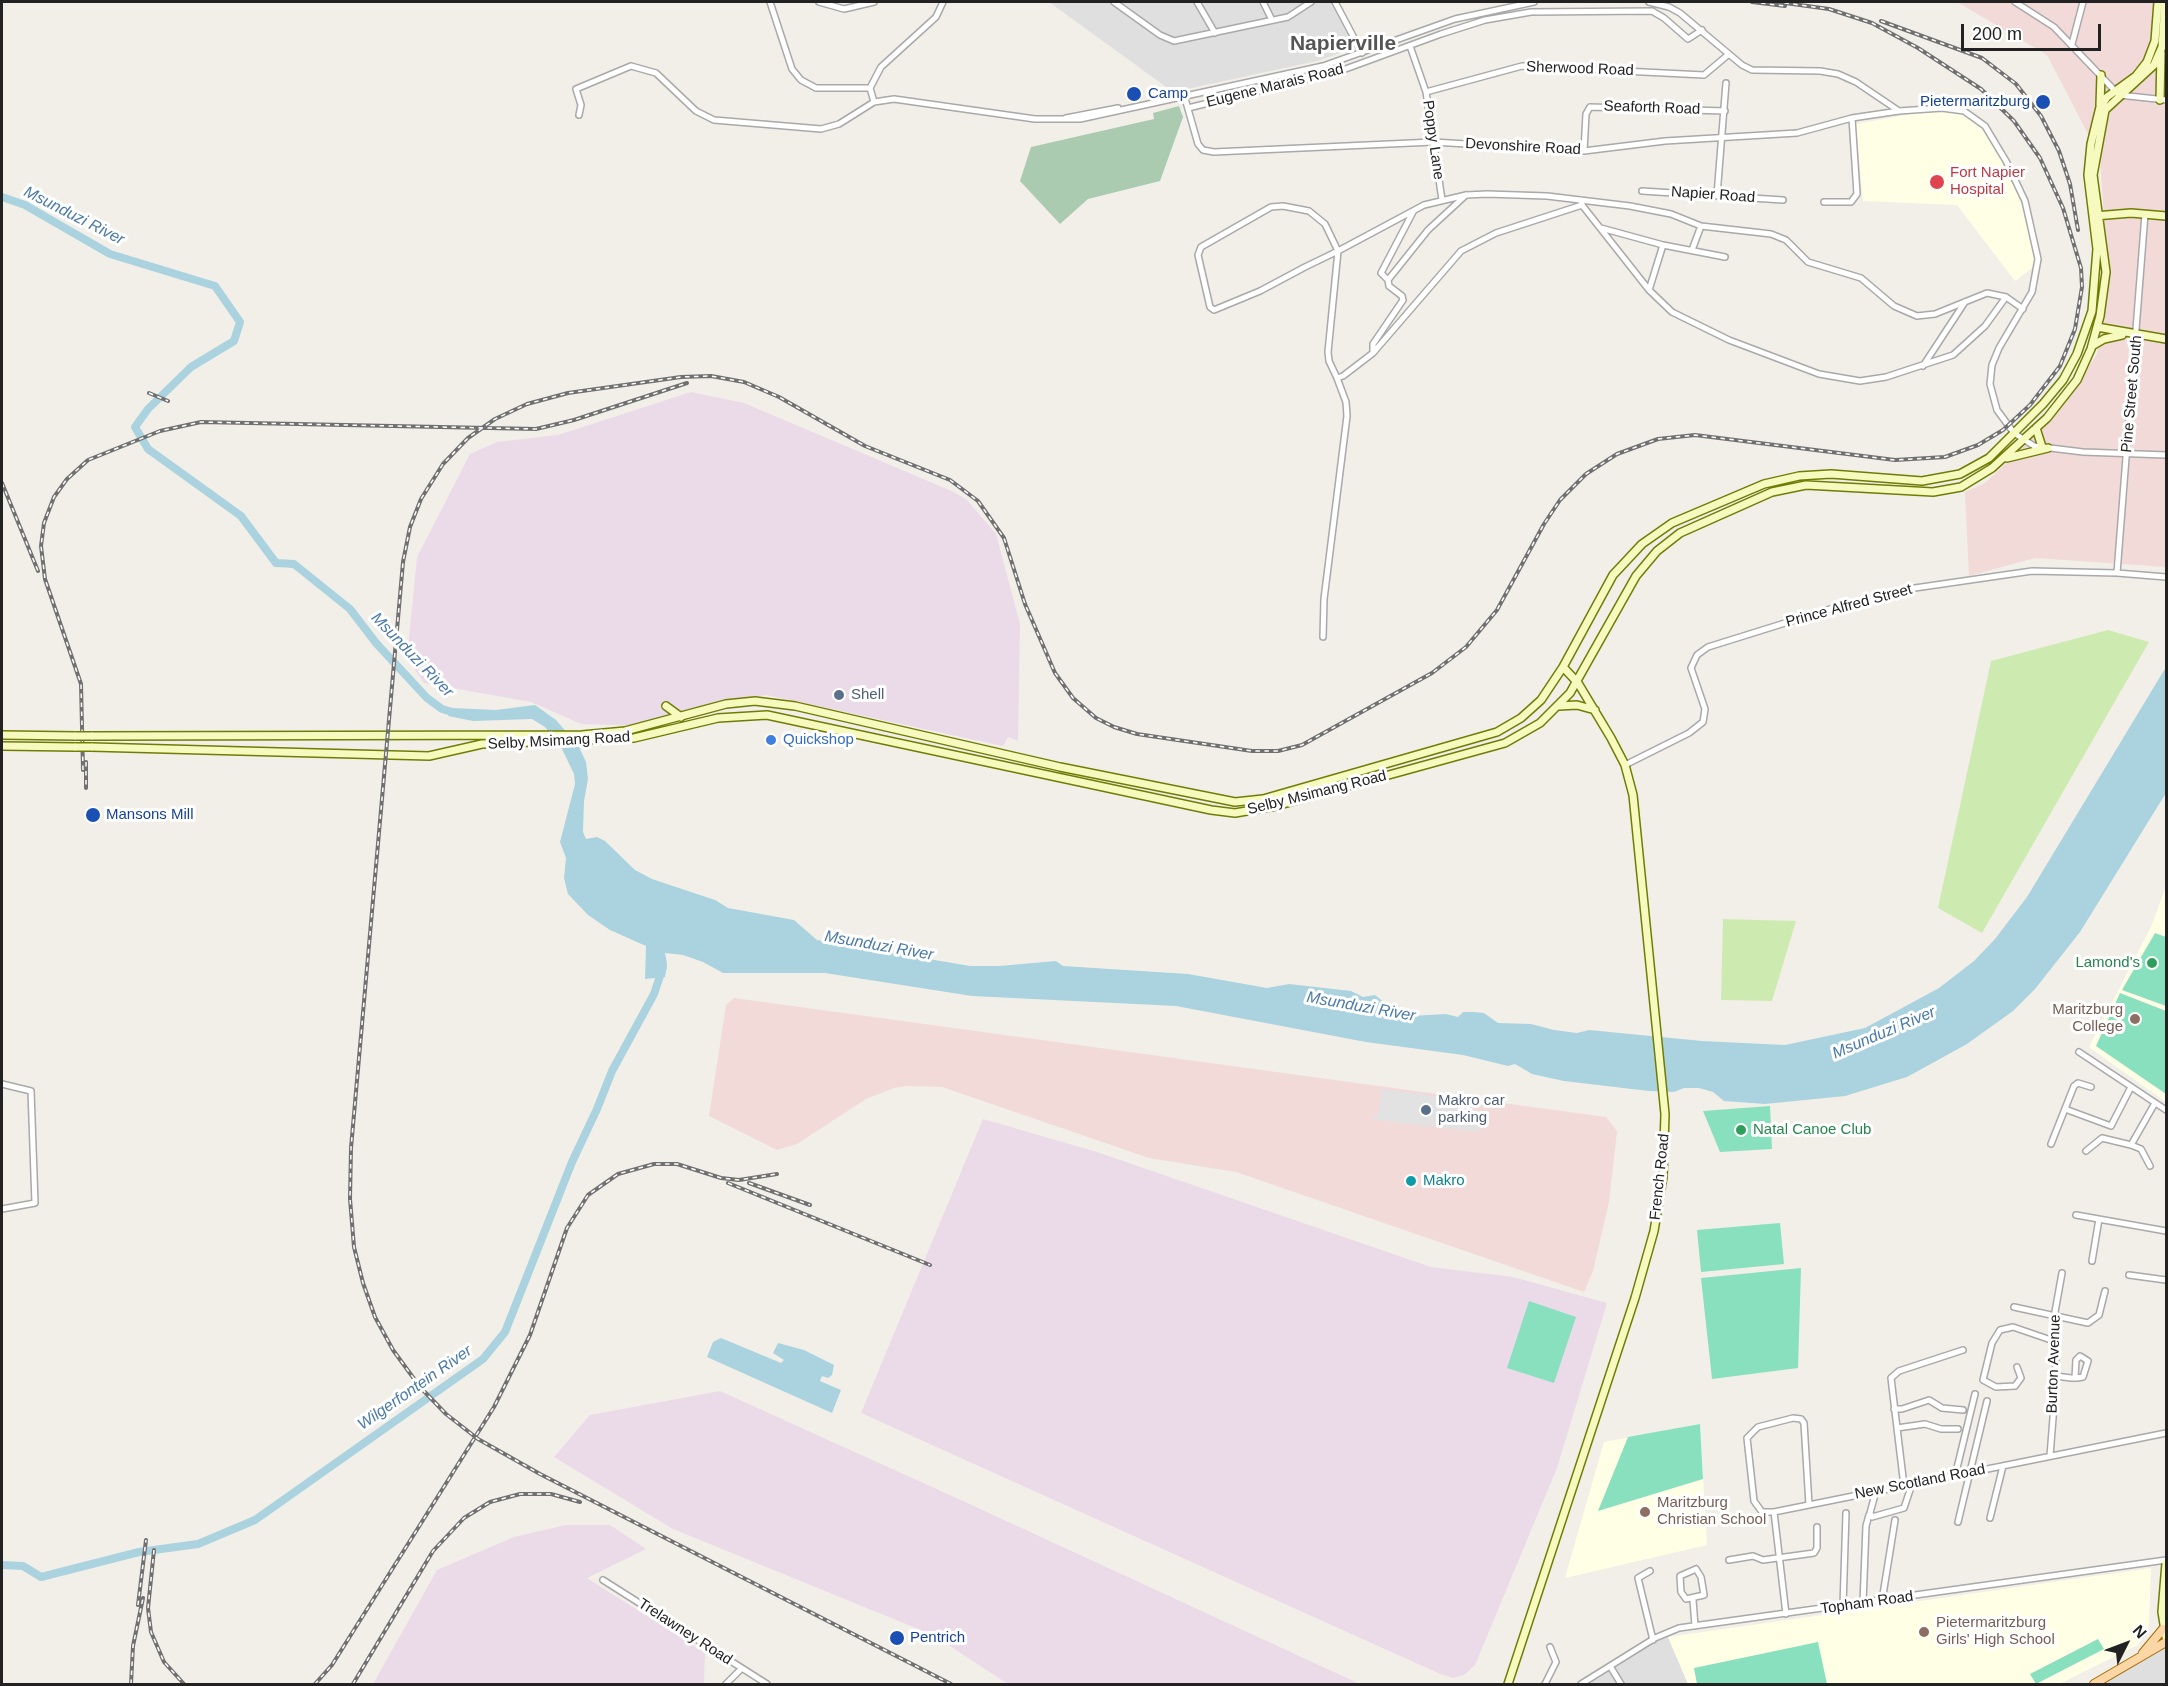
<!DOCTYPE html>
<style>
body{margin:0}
#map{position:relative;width:2168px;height:1686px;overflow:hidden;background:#f2efe9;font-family:Helvetica,sans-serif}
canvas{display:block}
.frame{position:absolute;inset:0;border:3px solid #222;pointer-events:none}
.north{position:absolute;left:2096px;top:1614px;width:60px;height:60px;-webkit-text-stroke:4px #fff;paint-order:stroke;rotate:48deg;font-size:16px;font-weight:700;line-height:24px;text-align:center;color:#222}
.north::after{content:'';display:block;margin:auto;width:21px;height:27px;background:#222;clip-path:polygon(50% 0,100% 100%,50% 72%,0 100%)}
.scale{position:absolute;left:1961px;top:24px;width:140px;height:27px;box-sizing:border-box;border:3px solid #222;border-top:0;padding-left:8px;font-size:18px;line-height:21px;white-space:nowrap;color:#222;-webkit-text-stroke:4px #fff;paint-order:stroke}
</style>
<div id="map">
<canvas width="2168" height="1686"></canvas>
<div class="frame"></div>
<div class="north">N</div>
<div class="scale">200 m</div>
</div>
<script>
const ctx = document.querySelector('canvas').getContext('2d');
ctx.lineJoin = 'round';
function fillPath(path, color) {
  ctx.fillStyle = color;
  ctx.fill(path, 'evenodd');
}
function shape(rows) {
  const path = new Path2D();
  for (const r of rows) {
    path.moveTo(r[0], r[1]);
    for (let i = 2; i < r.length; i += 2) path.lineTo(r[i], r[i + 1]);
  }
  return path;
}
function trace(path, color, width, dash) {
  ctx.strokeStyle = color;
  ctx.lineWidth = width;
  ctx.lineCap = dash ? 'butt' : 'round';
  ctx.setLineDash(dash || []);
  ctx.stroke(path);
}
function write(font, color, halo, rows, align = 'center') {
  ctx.font = font + ' Helvetica,sans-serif';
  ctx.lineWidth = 6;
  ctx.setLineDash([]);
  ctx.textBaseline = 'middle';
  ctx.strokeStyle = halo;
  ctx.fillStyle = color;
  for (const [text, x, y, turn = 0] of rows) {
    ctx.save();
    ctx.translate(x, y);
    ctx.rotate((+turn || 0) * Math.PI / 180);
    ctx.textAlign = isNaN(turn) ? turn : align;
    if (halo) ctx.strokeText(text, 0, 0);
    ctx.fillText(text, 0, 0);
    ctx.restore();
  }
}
const residential = shape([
 [1049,2,1332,2,1353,43,1349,50,1317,61,1173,92],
 [1668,1637,1688,1684,1584,1684,1636,1650],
 [2166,1646,2166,1684,2100,1684]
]);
const commercial = shape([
 [1957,2,2166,2,2166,567,2035,558,1969,576,1965,492,1985,483,2050,422,2097,354,2108,279,2100,157,2047,55],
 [734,998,1606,1117,1617,1131,1609,1202,1593,1271,1584,1292,1236,1172,1149,1158,942,1087,907,1086,894,1088,866,1099,797,1144,777,1150,709,1116,726,1005]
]);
const industrial = shape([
 [691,392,744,403,954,492,967,500,996,534,1020,624,1018,741,1008,737,1003,746,766,695,716,702,647,726,581,724,531,702,424,683,407,658,417,557,470,454,497,442,558,435],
 [983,1119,1097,1152,1431,1267,1513,1277,1607,1303,1557,1468,1475,1665,1464,1675,1453,1678,1438,1673,861,1413],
 [720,1391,963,1501,1360,1684,1008,1684,933,1635,673,1529,554,1457,590,1415],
 [566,1525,610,1525,646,1549,587,1578,705,1653,704,1684,373,1684,437,1570,514,1537]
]);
const education = shape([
 [1945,108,1963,110,1990,134,2021,202,2036,265,2015,281,1957,205,1863,201,1856,124],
 [2166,886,2166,1102,2089,1047,2151,927],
 [1700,1424,1707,1545,1565,1578,1604,1442],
 [2151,1568,2149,1626,2138,1645,2059,1684,1688,1684,1668,1637]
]);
const grass = shape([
 [2108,630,2149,642,1982,933,1938,908,1991,661],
 [1723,919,1796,921,1772,1001,1721,1000]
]);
const cemetery = shape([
 [1179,106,1183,117,1160,181,1088,199,1060,224,1020,181,1031,147,1154,119,1153,113]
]);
const pitch = shape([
 [2155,933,2166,937,2166,1006,2122,990],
 [2120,993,2166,1011,2166,1094,2096,1046],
 [1770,1106,1772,1149,1720,1152,1703,1111],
 [1780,1223,1784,1264,1701,1272,1697,1230],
 [1801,1268,1798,1368,1712,1379,1701,1278],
 [1529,1301,1576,1317,1554,1383,1507,1368],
 [1700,1424,1703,1479,1598,1511,1628,1437],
 [2098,1639,2104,1649,2036,1684,2030,1674],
 [1818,1642,1827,1684,1697,1684,1694,1668]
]);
const parking = shape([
 [1382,1089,1470,1101,1469,1110,1480,1111,1478,1132,1370,1119,1378,1115]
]);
const water = shape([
 [2166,667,2166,793,2080,932,2035,989,2013,1011,1967,1044,1907,1077,1845,1096,1765,1104,1724,1101,1713,1092,1699,1088,1684,1088,1674,1092,1649,1091,1564,1081,1532,1074,1515,1064,1508,1066,1463,1055,1366,1042,1176,1006,972,996,825,973,723,973,703,962,683,955,665,953,667,964,665,977,645,979,646,946,610,930,588,915,568,894,564,878,566,858,560,842,575,784,574,774,562,749,545,727,532,719,473,721,448,716,452,708,496,710,535,705,556,720,579,747,586,762,588,779,584,801,583,832,586,839,597,837,605,841,635,870,652,879,715,900,728,908,794,920,817,940,970,966,999,966,1056,961,1063,966,1188,974,1267,988,1289,984,1351,991,1363,997,1375,995,1397,1013,1411,1016,1446,1014,1458,1017,1463,1012,1474,1012,1484,1013,1498,1023,1531,1024,1554,1030,1577,1033,1589,1030,1702,1041,1785,1045,1865,1028,1939,988,1974,961,1995,939,2027,897],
 [721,1338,781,1363,784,1360,773,1353,778,1343,804,1350,834,1365,832,1375,828,1378,822,1376,820,1381,841,1390,832,1413,707,1357,713,1342]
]);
const river = shape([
 [2,197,25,205,110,254,215,286,240,322,234,341,191,367,148,409,135,427,148,449,241,516,276,563,294,564,350,609,376,643,427,698,442,709,459,714],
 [2,1565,23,1566,41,1577,139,1552,198,1544,255,1520,483,1359,505,1332,572,1162,597,1109,612,1071,654,994,663,967]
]);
const street = shape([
 [770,2,792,69,801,80,816,88,870,88],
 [819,2,844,9,874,2],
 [1114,2,1160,35,1174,41,1288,17,1311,2],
 [1197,2,1215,33],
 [1263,2,1272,20],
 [1335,2,1362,53],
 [1649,2,1669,7,1680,13,1742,65,1752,70,1820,71,1838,74,1856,82,1899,111],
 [2015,2,2054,27,2119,95,2166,100],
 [2072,44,2083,2],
 [1410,46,1426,92,1442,200],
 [1426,92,1522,66,1704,75,1729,54],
 [1184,95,1198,144,1203,150,1214,152,1433,142,1584,151,1665,141,1797,133,1852,118,1899,111,1942,108,1964,111,1985,126,2006,161,2025,201,2038,259,2032,292,1999,348,1992,365,1990,384,1997,410,2014,433,2034,446,2083,452,2166,455],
 [874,102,870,88,881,67,936,17,943,2],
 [1188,108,1340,71,1441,34,1485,20,1531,12,1652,11,1664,18,1688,39,1702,30],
 [579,115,581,105,576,89,631,66,656,73,696,111,714,120,821,129,839,124,874,102,894,99,1035,119,1080,119,1323,66,1455,19,1534,2],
 [1066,118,1118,108],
 [1584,151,1586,114,1590,107,1725,111],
 [1642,191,1783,200],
 [1466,195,1428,230,1388,280,1389,286,1402,296,1403,300,1373,344,1373,353,1343,376,1337,378,1329,361,1328,352,1338,251,1325,224,1309,211,1283,206,1271,207,1201,247,1198,255,1210,307,1214,310,1260,291,1305,267,1338,251,1424,205,1466,195,1487,194,1547,196,1630,206,1671,214,1701,226,1771,234,1786,240,1808,262,1861,278,1894,306,1917,316,1935,314,1987,293,2006,297,2023,309],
 [1717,195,1726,83],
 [1824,202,1851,202,1857,194,1852,118],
 [1582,205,1649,290,1663,245],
 [1601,228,1663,245,1725,257],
 [1692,250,1701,226],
 [1388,280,1381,273,1413,212],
 [1649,290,1672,312,1729,340,1819,374,1860,381,1886,377,1953,355,1985,326,2006,297],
 [1373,353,1461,251,1496,233,1582,205,1581,200],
 [1923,366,1965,302],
 [2117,573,2145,214],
 [1323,637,1324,599,1347,416,1346,402,1337,378],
 [1625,765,1689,733,1703,722,1705,709,1691,668,1697,655,1708,647,1830,609,1908,589,2032,571,2117,573,2166,577],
 [2079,1052,2166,1110],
 [2,1084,31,1091,35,1203,2,1209],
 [2065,1109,2111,1126,2131,1087],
 [2051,1144,2074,1086,2078,1083,2091,1087],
 [2131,1145,2141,1149,2150,1166],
 [2086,1151,2102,1138,2131,1145,2155,1103],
 [2076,1215,2166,1231],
 [2092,1261,2099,1219],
 [2129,1275,2166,1280],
 [2014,1307,2088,1323,2099,1315,2105,1291],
 [2017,1367,2021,1378,2015,1386,1996,1387,1983,1380,1992,1343,2000,1330,2013,1327,2054,1341],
 [2056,1376,2071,1378,2077,1378,2083,1377,2088,1361,2080,1356,2076,1360,2075,1378],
 [1894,1409,1902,1409,1929,1400,1942,1408,1963,1410],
 [1897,1428,1925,1424,1941,1429,1958,1429],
 [2050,1456,2056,1380,2055,1312,2062,1273],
 [1955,1476,1975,1394],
 [1904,1486,1891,1378,1899,1371,1963,1350],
 [1876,1491,1870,1513,1872,1517,1904,1508,1912,1484],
 [1774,1512,1762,1512,1754,1501,1747,1438,1758,1427,1793,1418,1801,1419,1804,1423,1809,1505],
 [1990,1518,2003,1466],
 [1958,1522,1987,1401],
 [1729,1560,1753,1556,1763,1560,1814,1553,1817,1548,1817,1527],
 [1696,1569,1701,1577,1704,1595,1686,1599,1681,1592,1680,1576,1696,1569],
 [1650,1571,1638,1578,1653,1640],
 [603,1580,767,1684],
 [1693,1600,1695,1626],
 [1882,1601,1895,1520],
 [1863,1603,1866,1526,1869,1515],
 [1843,1606,1846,1513],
 [1786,1614,1774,1512,2166,1433],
 [1610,1666,1621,1684],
 [726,1684,741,1669],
 [1545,1684,1556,1662,1550,1647],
 [1581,1684,1655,1638,1679,1628,2166,1560]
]);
const secondary = shape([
 [2160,100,2161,53],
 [2100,105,2101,75],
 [2095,216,2131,213,2166,216],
 [2097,327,2166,339],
 [2092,346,2104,339,2122,335],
 [2036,428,2042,447],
 [2007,458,2048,448],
 [666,706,681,717],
 [1559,706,1577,705,1595,710],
 [2,735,76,736],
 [91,736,582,735,625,731,726,704,755,701,795,706,1060,767,1235,802,1263,799,1497,732,1521,718,1541,700,1563,667,1613,575,1642,544,1672,523,1764,484,1799,476,1831,474,1922,481,1960,474,1989,458,2043,404,2063,380,2077,354,2092,311,2097,249,2088,175,2091,144,2100,107,2107,97,2136,76,2147,62,2155,41,2158,2],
 [2,746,76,747],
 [91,747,429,756,482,744,634,738,718,718,767,715,1211,810,1235,813,1276,806,1505,743,1540,723,1570,693,1636,576,1657,551,1680,533,1772,492,1806,485,1933,492,1961,487,1992,468,2047,418,2077,380,2091,349,2100,316,2106,272,2093,175,2105,110,2154,65,2162,47,2165,2],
 [2166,1563,2162,1612,2166,1637],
 [1508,1684,1635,1298,1654,1231,1663,1177,1665,1114,1633,795,1625,765,1611,738,1578,683,1563,667]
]);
const primary = shape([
 [2143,1653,2163,1629],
 [2094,1684,2166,1642]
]);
const rail = shape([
 [1752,2,1785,6],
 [1881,21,1982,58,2016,84,2041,116,2059,151,2070,184,2078,230],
 [149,393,168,401],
 [2,483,38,571],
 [86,762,86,788],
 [83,770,81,684,45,579,41,546,44,523,54,497,67,479,88,460,160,431,201,422,536,429,574,420,687,383],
 [728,1183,930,1265],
 [749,1183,810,1205],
 [154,1550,148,1608,151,1632,164,1662,184,1684],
 [138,1605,146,1540],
 [131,1684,133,1646,143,1598],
 [315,1684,332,1665,494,1407,530,1335,567,1228,588,1195,618,1174,654,1164,677,1164,721,1178,739,1180,777,1174],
 [353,1684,433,1551,464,1518,490,1502,520,1494,551,1494,580,1502],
 [951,1684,540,1474,478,1439,446,1414,420,1387,393,1350,375,1317,363,1283,354,1247,350,1199,351,1148,403,562,410,527,421,499,443,464,468,438,495,419,527,404,568,393,681,377,711,376,744,382,779,397,865,446,950,480,978,501,1004,538,1025,604,1055,673,1073,698,1096,718,1114,727,1137,734,1252,751,1278,751,1302,745,1432,673,1466,647,1497,610,1544,524,1560,500,1586,474,1617,454,1658,439,1695,435,1895,460,1945,457,1978,445,2003,430,2030,405,2060,366,2075,329,2082,287,2081,268,2063,208,2040,158,2014,121,1981,89,1918,48,1872,23,1829,9,1778,2]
]);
const secondaryBridge = shape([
 [76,736,91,736],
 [76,747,91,747]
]);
const markers = [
 [1134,94,8,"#1a4fb4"],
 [2043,102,8,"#1a4fb4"],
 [1937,182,8,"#e0444e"],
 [839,695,6,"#5c6f8a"],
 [771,740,6,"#3f7fe0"],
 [93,815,8,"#1a4fb4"],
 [2152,963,6,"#2e9e5b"],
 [2135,1019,6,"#8d6e63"],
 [1426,1110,6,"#5c6f8a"],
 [1741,1130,6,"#2e9e5b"],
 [1411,1181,6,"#0f9aa8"],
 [1645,1512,6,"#8d6e63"],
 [1924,1632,6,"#8d6e63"],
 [897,1638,8,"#1a4fb4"]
];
const streetNames = [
 ["Sherwood Road",1580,69,2],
 ["Eugene Marais Road",1275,86,-14],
 ["Seaforth Road",1652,108,2],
 ["Poppy Lane",1433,140,82],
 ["Devonshire Road",1523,147,3],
 ["Napier Road",1713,195,4],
 ["Pine Street South",2132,394,-85],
 ["Prince Alfred Street",1849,606,-15],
 ["Selby Msimang Road",559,741,-3],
 ["Selby Msimang Road",1317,793,-14],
 ["French Road",1660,1177,-84],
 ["Burton Avenue",2054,1364,-88],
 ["New Scotland Road",1920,1482,-11],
 ["Topham Road",1867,1603,-8],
 ["Trelawney Road",685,1632,33]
];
const transitNames = [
 ["Camp",1148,94],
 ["Pietermaritzburg",2030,102,"right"],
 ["Mansons Mill",106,815],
 ["Pentrich",910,1638]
];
const healthNames = [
 ["Fort Napier",1950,173],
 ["Hospital",1950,190]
];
const serviceNames = [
 ["Shell",851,695],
 ["Makro car",1438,1101],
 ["parking",1438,1118]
];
const shopNames = [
 ["Quickshop",783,740]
];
const leisureNames = [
 ["Lamond's",2140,963],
 ["Natal Canoe Club",1753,1130,"left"]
];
const educationNames = [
 ["Maritzburg",2123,1010,"right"],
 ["College",2123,1027,"right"],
 ["Maritzburg",1657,1503],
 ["Christian School",1657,1520],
 ["Pietermaritzburg",1936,1623],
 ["Girls' High School",1936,1640]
];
const cultureNames = [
 ["Makro",1423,1181]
];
const waterNames = [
 ["Msunduzi River",74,216,27],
 ["Msunduzi River",412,655,46],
 ["Msunduzi River",879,946,10],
 ["Msunduzi River",1361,1007,10],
 ["Msunduzi River",1884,1033,-23],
 ["Wilgerfontein River",415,1388,-35]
];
const districtNames = [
 ["Napierville",1343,44]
];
fillPath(residential, '#e0dfdf');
fillPath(commercial, '#f2dad9');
fillPath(industrial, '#ebdbe8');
fillPath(education, '#ffffe5');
fillPath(grass, '#cdebb0');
fillPath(cemetery, '#aacbaf');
fillPath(pitch, '#88e0be');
fillPath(parking, '#e2e2e2');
fillPath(water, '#aad3df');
trace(river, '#aad3df', 8);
trace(street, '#a9a9a9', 8);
trace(secondary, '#707d05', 10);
trace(primary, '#a06b00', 10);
trace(street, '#fff', 5);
trace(secondary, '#f7fabf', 7);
trace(primary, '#fcd6a4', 8);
trace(rail, '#707070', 4);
trace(rail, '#fff', 1.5, [4.5]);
trace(secondaryBridge, '#707d05', 10, []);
trace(secondaryBridge, '#f7fabf', 7);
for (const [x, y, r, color] of markers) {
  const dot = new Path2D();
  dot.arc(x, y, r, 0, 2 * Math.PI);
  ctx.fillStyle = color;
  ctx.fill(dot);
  trace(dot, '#fff', 2);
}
write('15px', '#222', '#fff', streetNames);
write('15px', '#164399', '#fff', transitNames, 'left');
write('15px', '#be3a42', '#fff', healthNames, 'left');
write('15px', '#4e5e75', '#fff', serviceNames, 'left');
write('15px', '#366cbe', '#fff', shopNames, 'left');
write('15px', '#27864d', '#fff', leisureNames, 'right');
write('15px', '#785e54', '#fff', educationNames, 'left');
write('15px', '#0d838f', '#fff', cultureNames, 'left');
write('italic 16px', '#4a7aab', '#fff', waterNames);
write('bold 21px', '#555', '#fff', districtNames);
</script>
